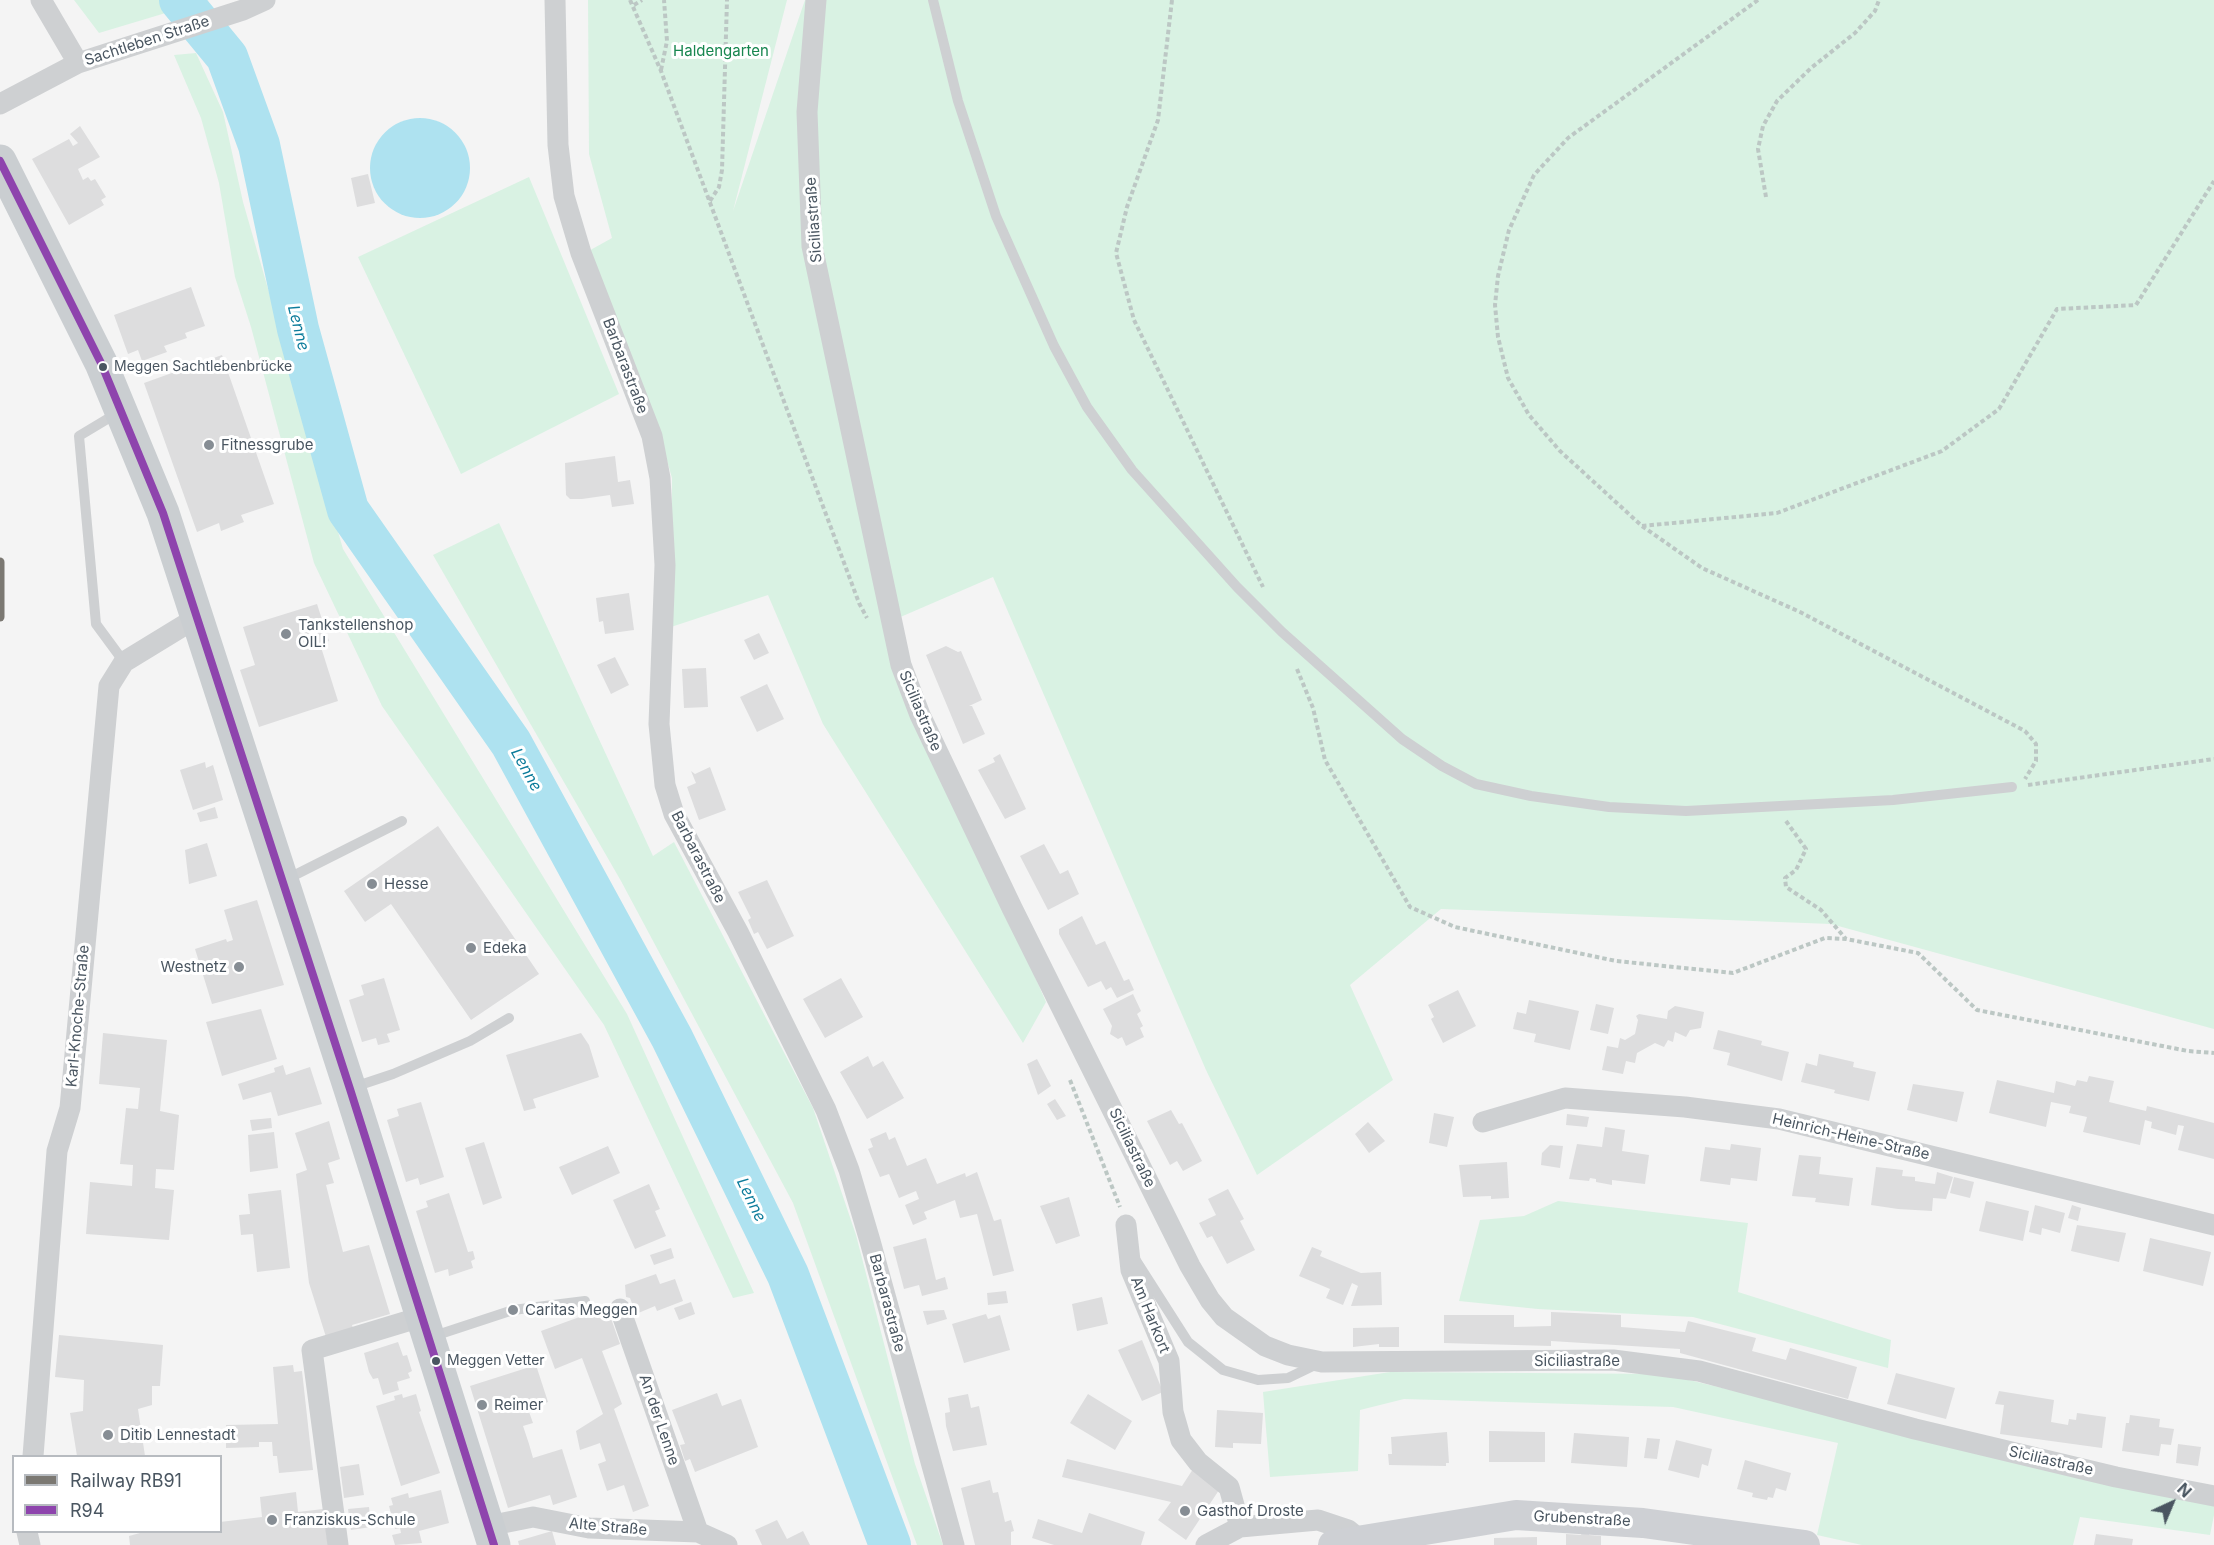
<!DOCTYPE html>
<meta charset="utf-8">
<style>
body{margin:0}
#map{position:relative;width:2214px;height:1545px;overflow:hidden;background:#f4f4f4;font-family:Inter,sans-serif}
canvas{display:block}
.legend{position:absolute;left:12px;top:1455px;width:210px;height:78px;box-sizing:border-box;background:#fff;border:2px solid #b7bbc0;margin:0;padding:8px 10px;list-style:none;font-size:18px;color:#4a5661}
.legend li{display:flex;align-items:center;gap:12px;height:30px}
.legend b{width:30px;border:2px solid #b7bbc0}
.north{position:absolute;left:2142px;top:1473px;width:60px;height:60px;-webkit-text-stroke:4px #fff;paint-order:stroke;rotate:44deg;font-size:16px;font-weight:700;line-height:24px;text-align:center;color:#4a5661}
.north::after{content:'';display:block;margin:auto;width:21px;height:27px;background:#4a5661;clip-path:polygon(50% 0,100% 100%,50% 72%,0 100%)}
</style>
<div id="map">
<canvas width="2214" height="1545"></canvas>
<ul class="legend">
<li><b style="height:8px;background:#7b7872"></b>Railway RB91</li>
<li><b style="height:8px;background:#8e44ad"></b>R94</li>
</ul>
<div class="north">N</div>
</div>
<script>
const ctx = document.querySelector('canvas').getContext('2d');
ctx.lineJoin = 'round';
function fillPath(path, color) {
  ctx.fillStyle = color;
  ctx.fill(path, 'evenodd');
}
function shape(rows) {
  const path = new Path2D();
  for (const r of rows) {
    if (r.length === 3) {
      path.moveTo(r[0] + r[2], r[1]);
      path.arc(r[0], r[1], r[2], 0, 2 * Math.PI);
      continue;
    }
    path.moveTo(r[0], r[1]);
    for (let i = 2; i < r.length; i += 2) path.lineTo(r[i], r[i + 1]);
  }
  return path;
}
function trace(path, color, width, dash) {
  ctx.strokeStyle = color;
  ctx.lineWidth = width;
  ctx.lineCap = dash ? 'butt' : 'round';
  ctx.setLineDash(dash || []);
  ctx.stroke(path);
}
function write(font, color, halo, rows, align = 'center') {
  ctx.font = font + ' Inter,sans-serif';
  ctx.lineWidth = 6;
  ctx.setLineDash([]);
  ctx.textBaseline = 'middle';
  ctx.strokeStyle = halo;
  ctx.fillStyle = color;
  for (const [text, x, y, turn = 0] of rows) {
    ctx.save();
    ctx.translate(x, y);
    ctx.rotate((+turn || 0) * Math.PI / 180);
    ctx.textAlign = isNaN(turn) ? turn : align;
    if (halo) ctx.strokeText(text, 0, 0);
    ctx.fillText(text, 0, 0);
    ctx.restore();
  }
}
const green = shape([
 [74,0,209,0,99,33],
 [588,0,787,0,733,211,805,0,2214,0,2214,1029,1831,924,1441,909,1350,985,1393,1080,1257,1175,1206,1070,993,577,882,625,1046,1002,1023,1043,823,724,768,595,671,627,672,478,660,436,585,253,612,238,589,154],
 [196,53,223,112,243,202,343,549,627,1014,754,1293,733,1298,604,1025,382,706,314,563,251,327,235,277,219,183,201,118,174,55],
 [529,177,619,394,461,474,358,257],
 [499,523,653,856,674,842,813,1108,856,1235,915,1464,943,1545,917,1545,793,1203,621,881,433,555],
 [1558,1201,1748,1223,1738,1292,1891,1340,1888,1368,1693,1317,1538,1309,1459,1301,1480,1220,1524,1216],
 [1390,1372,1664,1374,2214,1506,2214,1515,2210,1535,2080,1517,2073,1545,1862,1545,1817,1535,1838,1443,1673,1407,1404,1399,1360,1410,1358,1471,1270,1477,1263,1392]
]);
const water = shape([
 [420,168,50]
]);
const river = shape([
 [180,0,227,57,259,145,298,329,348,510,511,743,672,1038,788,1275,890,1545]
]);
const building = shape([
 [80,126,100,157,78,169,83,180,88,177,91,181,95,179,106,197,101,200,104,205,69,225,32,159,69,139,73,146,78,143,70,134],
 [368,174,375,203,357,207,351,178],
 [191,287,205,326,185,333,187,338,164,346,167,352,142,361,138,350,128,354,114,315],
 [222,355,274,504,241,515,244,522,221,531,219,523,197,532,144,383],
 [615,456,618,482,630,480,634,504,612,507,610,495,582,499,570,499,566,495,565,463],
 [629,593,634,630,605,634,603,621,599,622,596,598],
 [317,604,329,641,320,644,338,701,259,727,240,670,255,665,243,627],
 [759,633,769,653,754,660,744,640],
 [946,646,958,652,961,651,982,700,969,706,972,706,985,734,963,744,926,655],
 [615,657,629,685,611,694,597,665],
 [706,668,708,707,684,708,682,669],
 [767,684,784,719,757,732,740,697],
 [1000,754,1026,809,1005,819,978,770,995,762,993,758],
 [205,762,206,768,213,765,223,800,193,810,180,770],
 [710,767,726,810,699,820,687,787,696,783,691,771,695,774],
 [215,807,218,818,200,822,197,813],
 [438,826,539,974,471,1020,391,904,365,922,344,891],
 [207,843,217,876,189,884,185,850],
 [1044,844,1060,874,1068,870,1079,894,1048,910,1020,856],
 [767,880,794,936,767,949,758,932,754,934,748,920,751,918,738,892],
 [257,900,284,985,212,1004,195,949,226,939,227,942,233,940,224,910],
 [1082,916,1096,945,1105,941,1124,981,1129,979,1134,990,1117,998,1111,987,1106,990,1101,981,1088,987,1059,934,1059,929],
 [384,978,400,1030,387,1034,390,1042,378,1045,376,1038,362,1042,349,1000,364,995,361,985],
 [841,978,863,1017,825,1038,803,999],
 [1458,990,1476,1026,1443,1043,1431,1019,1434,1017,1428,1005],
 [1133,994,1141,1011,1137,1014,1143,1026,1140,1028,1144,1037,1126,1046,1122,1037,1118,1039,1110,1034,1112,1026,1103,1009],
 [1529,1000,1579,1011,1570,1050,1534,1042,1536,1034,1513,1029,1517,1012,1526,1014],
 [1596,1004,1614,1008,1608,1034,1590,1030],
 [1675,1006,1704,1012,1701,1028,1690,1030,1686,1037,1675,1032,1673,1042,1668,1040,1664,1047,1655,1043,1637,1053,1635,1063,1626,1061,1623,1074,1602,1070,1607,1046,1618,1048,1620,1038,1625,1040,1635,1034,1638,1020,1636,1016,1639,1014,1667,1019,1668,1011],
 [261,1009,277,1059,222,1076,206,1022],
 [1718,1030,1762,1041,1761,1045,1789,1052,1782,1081,1727,1065,1730,1053,1713,1049],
 [103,1033,167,1040,160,1111,179,1115,174,1170,156,1169,155,1188,174,1190,169,1240,86,1234,90,1182,132,1186,133,1165,120,1164,126,1108,138,1109,140,1088,99,1084],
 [581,1033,589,1045,599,1077,533,1099,536,1108,524,1111,506,1055],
 [1819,1054,1854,1062,1853,1067,1876,1072,1869,1101,1834,1093,1835,1090,1801,1082,1806,1063,1817,1066],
 [868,1056,873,1067,883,1061,904,1098,867,1119,840,1072],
 [1037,1059,1051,1086,1038,1095,1027,1064],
 [283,1065,286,1075,310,1067,322,1104,278,1116,271,1092,243,1100,238,1084,275,1072,274,1068],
 [2089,1076,2114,1081,2109,1102,2146,1111,2147,1106,2214,1123,2214,1159,2178,1150,2184,1126,2178,1125,2176,1135,2151,1128,2152,1122,2145,1120,2140,1145,2083,1132,2087,1117,2069,1113,2071,1106,2051,1102,2046,1127,1989,1113,1997,1080,2054,1093,2056,1081,2075,1086,2077,1080,2087,1082],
 [1913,1084,1964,1092,1957,1122,1907,1110],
 [1055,1099,1066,1116,1057,1120,1047,1104],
 [421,1102,444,1177,420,1185,418,1178,406,1182,387,1120,399,1116,397,1109],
 [1171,1110,1179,1124,1182,1123,1202,1161,1183,1171,1177,1161,1170,1165,1147,1121],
 [1434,1113,1454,1117,1447,1147,1429,1143],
 [1567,1114,1589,1117,1587,1127,1566,1125],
 [271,1118,272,1128,252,1131,250,1120],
 [329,1121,340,1159,328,1163,334,1183,326,1185,343,1252,369,1245,390,1314,352,1325,354,1331,326,1337,309,1283,296,1174,307,1170,295,1133],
 [1368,1122,1385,1141,1369,1153,1355,1134],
 [1605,1127,1625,1130,1622,1151,1649,1155,1645,1184,1612,1180,1612,1185,1596,1182,1596,1179,1590,1178,1589,1181,1569,1179,1577,1144,1602,1147],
 [274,1132,278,1168,250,1172,248,1135],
 [886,1132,889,1140,895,1137,907,1166,926,1158,937,1184,965,1173,966,1177,977,1172,994,1221,1001,1219,1014,1271,993,1276,977,1214,960,1218,955,1200,924,1212,927,1219,913,1225,905,1205,919,1199,916,1191,899,1198,889,1174,880,1177,868,1149,873,1147,870,1139],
 [484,1142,502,1198,483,1205,465,1148],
 [1731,1144,1761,1148,1757,1181,1731,1178,1730,1185,1700,1181,1705,1147,1730,1150],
 [1550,1145,1563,1146,1560,1168,1541,1165,1542,1153],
 [608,1146,620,1173,572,1195,559,1167],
 [1799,1155,1821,1157,1819,1174,1853,1178,1849,1206,1815,1202,1816,1198,1792,1196],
 [1507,1162,1509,1198,1491,1199,1491,1196,1463,1197,1459,1165],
 [1876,1167,1903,1170,1902,1176,1915,1177,1915,1181,1935,1184,1937,1172,1953,1177,1946,1199,1933,1198,1932,1211,1898,1209,1871,1205],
 [1954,1177,1974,1182,1970,1198,1950,1193],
 [649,1184,660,1209,655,1211,666,1236,635,1249,613,1200],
 [1228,1189,1244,1219,1240,1221,1255,1250,1227,1264,1212,1236,1207,1238,1199,1223,1216,1215,1208,1199],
 [281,1190,290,1268,257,1272,253,1234,241,1235,239,1215,250,1214,248,1194],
 [449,1193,468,1252,473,1251,475,1259,471,1261,473,1268,449,1276,448,1269,435,1273,416,1211,428,1207,426,1201],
 [1069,1197,1080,1236,1056,1244,1040,1206],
 [1986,1201,2029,1211,2023,1241,1979,1231],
 [2035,1205,2065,1213,2060,1233,2042,1228,2041,1235,2029,1232],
 [2072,1205,2081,1208,2078,1221,2068,1218],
 [2077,1225,2126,1233,2119,1262,2071,1251],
 [926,1238,936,1280,945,1277,948,1289,922,1296,919,1285,904,1289,893,1247],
 [2150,1238,2211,1252,2203,1286,2143,1271],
 [1312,1247,1322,1251,1320,1256,1361,1273,1381,1272,1382,1305,1351,1306,1358,1286,1352,1283,1343,1305,1326,1298,1330,1289,1299,1276],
 [671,1248,674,1258,654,1265,650,1255],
 [656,1274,660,1284,675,1279,683,1301,657,1311,655,1306,636,1314,630,1298,626,1297,625,1285],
 [1006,1291,1008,1303,988,1305,987,1293],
 [1102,1297,1108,1324,1077,1331,1072,1304],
 [691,1302,695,1314,679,1320,674,1308],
 [607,1307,620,1344,602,1351,622,1404,614,1409,649,1506,633,1512,624,1485,607,1491,598,1464,606,1461,600,1443,580,1450,576,1431,603,1414,582,1358,555,1369,541,1331],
 [944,1310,947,1319,927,1325,923,1311],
 [1551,1312,1621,1315,1621,1327,1685,1332,1688,1321,1756,1338,1752,1351,1786,1360,1790,1348,1857,1367,1848,1399,1680,1353,1680,1349,1551,1341,1551,1346,1444,1343,1444,1315,1514,1315,1514,1327,1551,1326],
 [986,1314,988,1319,1000,1315,1010,1350,964,1363,952,1324],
 [1399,1327,1399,1347,1379,1347,1379,1344,1353,1347,1353,1328],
 [59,1335,163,1345,160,1386,152,1386,152,1405,138,1409,145,1456,77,1456,70,1413,83,1411,84,1380,55,1377],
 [1142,1340,1163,1392,1142,1401,1118,1350],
 [398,1342,403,1356,407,1355,412,1371,408,1373,410,1378,397,1382,399,1390,383,1395,378,1378,373,1379,369,1372,364,1353],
 [293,1365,294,1372,302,1371,313,1470,279,1473,277,1456,273,1456,272,1442,259,1442,259,1447,226,1448,226,1425,278,1424,273,1367],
 [536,1365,548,1402,528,1409,533,1423,523,1426,529,1444,533,1458,562,1449,577,1497,553,1505,550,1495,508,1508,470,1386],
 [1896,1373,1955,1388,1946,1419,1887,1404],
 [1999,1391,2054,1400,2051,1422,2068,1425,2069,1419,2076,1420,2077,1413,2106,1417,2102,1448,2000,1434,2004,1405,1995,1404],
 [717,1393,722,1406,741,1399,758,1447,695,1472,690,1459,685,1461,680,1445,685,1444,672,1410],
 [402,1394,403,1398,416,1394,421,1411,419,1412,440,1473,401,1486,376,1406,395,1400,394,1396],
 [968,1394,971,1408,979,1406,987,1445,953,1451,946,1426,945,1413,950,1412,948,1398],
 [1088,1394,1132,1421,1115,1450,1070,1423],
 [1217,1410,1263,1413,1261,1444,1233,1443,1233,1448,1215,1447],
 [2130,1415,2160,1419,2159,1427,2174,1429,2171,1445,2161,1444,2159,1456,2122,1451,2126,1423,2129,1423],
 [1489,1431,1545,1432,1545,1462,1489,1462],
 [1447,1432,1449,1463,1446,1463,1446,1466,1389,1465,1388,1454,1392,1454,1391,1437],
 [1574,1433,1629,1437,1627,1467,1571,1463],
 [1647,1438,1660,1439,1657,1459,1644,1458],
 [1676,1440,1712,1449,1708,1466,1702,1464,1699,1478,1668,1470],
 [2178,1444,2201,1447,2198,1466,2176,1463],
 [1067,1459,1182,1486,1193,1469,1221,1487,1186,1540,1158,1520,1171,1502,1062,1477],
 [1745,1460,1791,1473,1786,1491,1776,1488,1773,1498,1768,1497,1767,1500,1752,1497,1753,1493,1737,1489],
 [359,1464,364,1495,344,1498,340,1467],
 [990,1480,993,1493,998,1492,1005,1522,1011,1520,1014,1531,1011,1532,1011,1545,975,1545,961,1488],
 [441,1490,449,1523,419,1531,422,1543,395,1545,392,1535,401,1533,400,1528,395,1529,389,1506,393,1505,391,1498,408,1493,409,1498],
 [296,1492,298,1512,323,1509,328,1545,130,1545,129,1536,140,1533,220,1532,220,1522,262,1517,260,1497],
 [369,1507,371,1527,351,1530,348,1509],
 [1089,1513,1145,1532,1141,1545,1054,1545,1032,1538,1038,1519,1082,1533],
 [777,1520,787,1539,803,1531,810,1545,762,1545,755,1530],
 [552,1531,556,1545,519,1545,518,1541],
 [1582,1531,1589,1532,1589,1535,1601,1536,1601,1545,1566,1545,1566,1534,1581,1535],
 [2096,1534,2133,1539,2132,1545,2094,1545],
 [1537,1537,1537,1545,1494,1545,1494,1538]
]);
const path = shape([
 [630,0,661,71,859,603,867,618],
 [1172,0,1158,120,1127,207,1116,253,1134,320,1263,587],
 [1758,0,1568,138,1534,175,1509,230,1498,276,1495,305,1498,337,1508,378,1529,415,1560,451,1642,526,1702,568,1800,612,2025,731,2036,744,2036,761,2025,779],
 [634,5,642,0],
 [661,70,667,41,664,0],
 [1766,197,1758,149,1763,126,1777,101,1811,68,1855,33,1875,11,1879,0],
 [710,201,719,187,722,170,727,0],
 [1642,526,1777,513,1942,451,1999,409,2057,309,2136,305,2214,181],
 [1297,669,1313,708,1325,760,1410,907,1455,927,1616,961,1733,973,1825,938,1846,939,1918,953,1977,1010,2188,1051,2214,1053],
 [2028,785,2214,759],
 [1786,821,1806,849,1796,870,1785,878,1786,887,1821,910,1846,939],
 [1070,1080,1120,1207]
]);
const lane = shape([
 [933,0,958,101,996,216,1054,346,1087,407,1132,470,1237,587,1282,632,1402,739,1442,766,1476,784,1531,796,1609,807,1686,811,1893,800,2012,787],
 [119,412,79,436,96,624,124,662],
 [285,880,402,821],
 [354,1087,393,1074,470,1041,509,1018],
 [1135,1259,1188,1342,1223,1370,1258,1380,1288,1378,1317,1364],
 [431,1337,513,1310,585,1301]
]);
const street = shape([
 [41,0,78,63],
 [555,0,558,145,564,196,581,253,652,436,660,478,665,565,659,724,665,785,674,814,738,932,826,1110,849,1170,870,1241,954,1545],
 [816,0,807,112,812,246,901,665,920,715,1012,908,1190,1266,1210,1300,1224,1317,1265,1346,1288,1355,1322,1362,1613,1360,1699,1371,1915,1429,2116,1477,2214,1496],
 [0,104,78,63,243,10,265,0],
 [1483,1122,1565,1098,1685,1107,1779,1119,2214,1225],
 [1126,1225,1131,1270,1169,1361,1173,1412,1181,1440,1198,1462,1229,1487,1240,1527],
 [620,1309,698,1532],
 [33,1456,57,1151,70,1108,109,686,124,662,196,618],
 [488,1526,533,1517,589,1528,698,1532,727,1545],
 [27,1532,30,1545],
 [338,1545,312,1350,421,1317],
 [1206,1545,1240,1527,1318,1520,1348,1530,1359,1539]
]);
const secondary = shape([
 [1333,1545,1516,1515,1643,1523,1805,1545]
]);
const primary = shape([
 [0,161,101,363,163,513,350,1089,494,1545]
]);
const bus1 = shape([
 [0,161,101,363,163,513,350,1089,494,1545]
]);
const rail1 = shape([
 [0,562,0,617]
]);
const markers = [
 [103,367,5,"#4a5661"],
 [209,445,6,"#868d94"],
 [286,634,6,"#868d94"],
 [372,884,6,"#868d94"],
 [471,948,6,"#868d94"],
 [239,967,6,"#868d94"],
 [513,1310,6,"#868d94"],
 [436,1361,5,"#4a5661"],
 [482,1405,6,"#868d94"],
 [108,1435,6,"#868d94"],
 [1185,1511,6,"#868d94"],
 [272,1520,6,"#868d94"]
];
const busNames = [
 ["Meggen Sachtlebenbrücke",114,367],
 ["Meggen Vetter",447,1361]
];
const streetNames = [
 ["Sachtleben Straße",147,41,-18],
 ["Siciliastraße",814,220,-94],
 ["Barbarastraße",625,366,69],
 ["Siciliastraße",920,711,67],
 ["Barbarastraße",698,857,63],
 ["Karl-Knoche-Straße",78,1016,-85],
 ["Heinrich-Heine-Straße",1851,1137,13],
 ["Siciliastraße",1132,1148,64],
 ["Barbarastraße",887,1303,75],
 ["Am Harkort",1150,1315,68],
 ["Siciliastraße",1577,1361],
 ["An der Lenne",659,1420,71],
 ["Siciliastraße",2051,1461,13],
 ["Grubenstraße",1582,1519,3],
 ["Alte Straße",608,1527,5]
];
const parkNames = [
 ["Haldengarten",721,51]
];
const poiNames = [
 ["Fitnessgrube",221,445],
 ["Tankstellenshop",298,625],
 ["OIL!",298,642],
 ["Hesse",384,884],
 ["Edeka",483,948],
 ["Westnetz",227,967,"right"],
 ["Caritas Meggen",525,1310],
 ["Reimer",494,1405],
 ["Ditib Lennestadt",120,1435],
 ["Gasthof Droste",1197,1511],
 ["Franziskus-Schule",284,1520]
];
const waterNames = [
 ["Lenne",298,328,76],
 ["Lenne",526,770,61],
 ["Lenne",751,1200,64]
];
fillPath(green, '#d9f2e3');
fillPath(water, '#aee2f0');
trace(river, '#aee2f0', 42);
fillPath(building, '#ddddde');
trace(path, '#bcc7c4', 4, [4.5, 3]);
trace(lane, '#ced0d2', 10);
trace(street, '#ced0d2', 21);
trace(secondary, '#ced0d4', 30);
trace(primary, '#caced1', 33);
trace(bus1, '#8e44ad', 8);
trace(rail1, '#7b7872', 9);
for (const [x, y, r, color] of markers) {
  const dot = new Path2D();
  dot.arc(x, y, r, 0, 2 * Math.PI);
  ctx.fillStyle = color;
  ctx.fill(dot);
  trace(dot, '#fff', 2);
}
write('14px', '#4a5661', '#fff', busNames, 'left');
write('15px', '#4a5661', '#fff', streetNames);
write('15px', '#17864f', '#fff', parkNames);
write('15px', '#4a5661', '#fff', poiNames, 'left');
write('italic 16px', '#0c7c9b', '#fff', waterNames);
</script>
